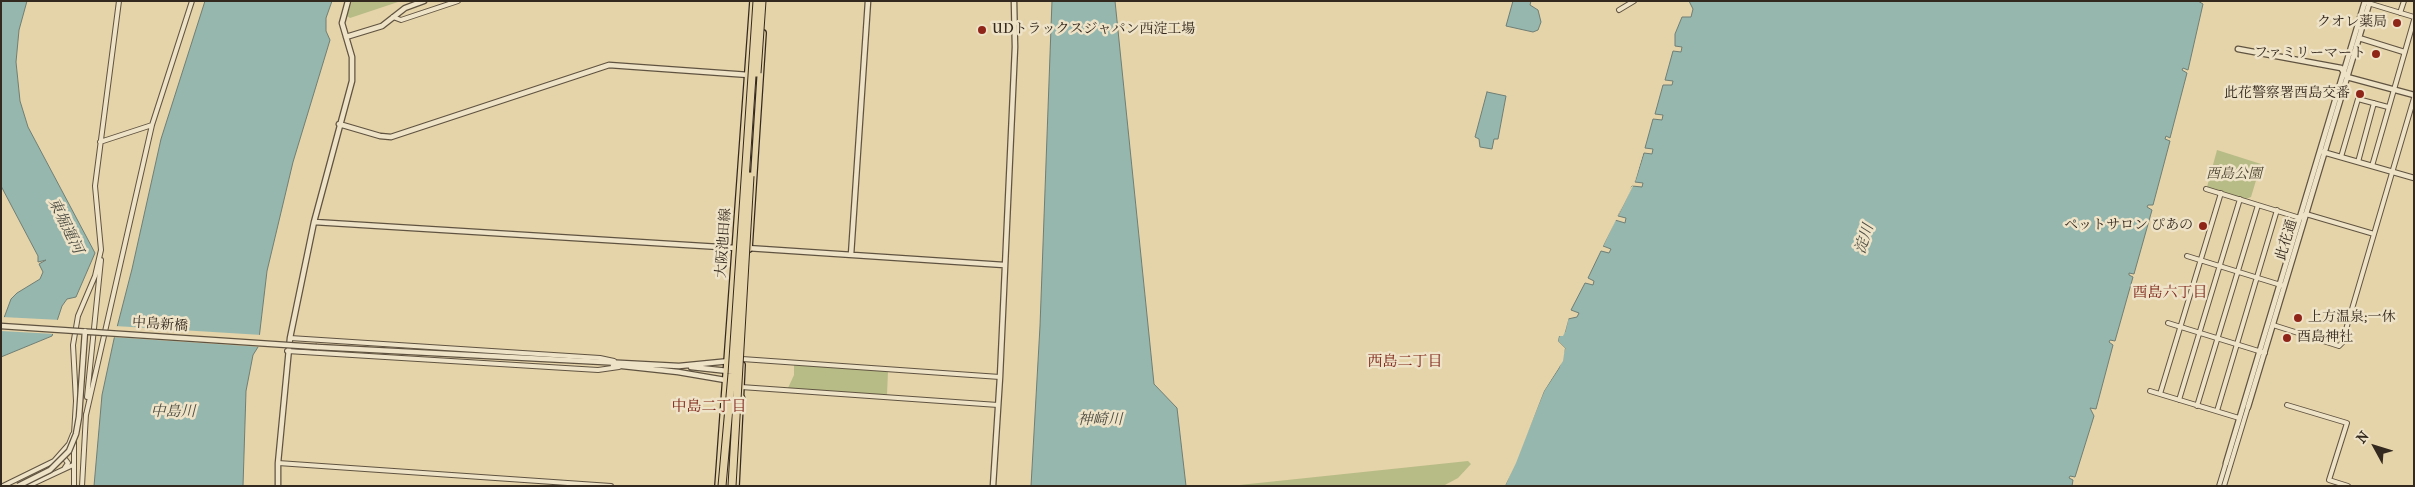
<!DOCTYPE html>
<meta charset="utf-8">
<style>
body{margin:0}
#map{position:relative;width:2415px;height:487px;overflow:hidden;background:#e5d3a9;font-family:"IM FELL French Canon",serif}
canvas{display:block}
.frame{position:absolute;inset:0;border:2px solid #34291e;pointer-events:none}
.north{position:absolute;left:2350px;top:422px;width:50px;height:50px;-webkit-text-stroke:4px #eee2c7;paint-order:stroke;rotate:309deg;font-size:14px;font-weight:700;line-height:20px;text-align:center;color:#34291e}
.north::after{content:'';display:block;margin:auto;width:18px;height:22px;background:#34291e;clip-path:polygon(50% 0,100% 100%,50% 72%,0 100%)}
</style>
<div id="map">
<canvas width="2415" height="487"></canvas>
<div class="frame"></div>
<div class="north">N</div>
</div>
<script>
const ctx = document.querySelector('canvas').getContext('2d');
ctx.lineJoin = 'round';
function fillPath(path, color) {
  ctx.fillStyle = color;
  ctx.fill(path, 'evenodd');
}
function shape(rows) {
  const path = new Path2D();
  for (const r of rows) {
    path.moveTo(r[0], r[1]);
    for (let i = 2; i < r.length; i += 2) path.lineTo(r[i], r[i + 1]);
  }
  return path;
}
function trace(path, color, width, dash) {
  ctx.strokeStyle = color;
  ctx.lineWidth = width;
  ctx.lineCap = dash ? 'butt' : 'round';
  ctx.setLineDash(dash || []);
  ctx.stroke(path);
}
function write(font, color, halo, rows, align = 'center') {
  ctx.font = font + ' "IM FELL French Canon","Noto Serif JP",serif';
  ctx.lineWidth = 5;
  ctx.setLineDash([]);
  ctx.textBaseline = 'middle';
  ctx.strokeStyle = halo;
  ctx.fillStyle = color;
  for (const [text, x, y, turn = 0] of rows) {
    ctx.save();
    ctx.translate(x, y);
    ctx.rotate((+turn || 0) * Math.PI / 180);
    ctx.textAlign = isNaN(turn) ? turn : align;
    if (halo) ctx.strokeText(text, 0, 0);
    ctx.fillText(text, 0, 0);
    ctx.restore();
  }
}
const green = shape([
 [352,1,401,1,350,18,347,16],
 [2217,150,2261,164,2251,197,2246,199,2207,187],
 [794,365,888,371,887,395,788,388,794,375],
 [1468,461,1471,464,1458,478,1443,486,1230,486]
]);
const water = shape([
 [1,1,27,1,19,30,16,62,20,101,28,127,95,253,76,297,67,299,62,306,52,336,1,357,1,326,11,299,17,293,40,279,43,272,39,264,46,260,38,262,38,256,1,186,1,1],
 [205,1,332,1,326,18,326,31,330,40,293,162,267,271,258,347,253,355,246,391,243,486,94,486,102,395,114,339,132,269,161,139,205,1],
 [1052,1,1115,1,1154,384,1177,408,1186,486,1031,486,1040,326,1052,1],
 [1513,1,1531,1,1530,5,1538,10,1541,22,1538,30,1533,32,1506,26,1513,1],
 [1689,1,2198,1,2203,4,2188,70,2183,68,2182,70,2187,73,2170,138,2166,136,2165,139,2170,141,2153,205,2148,205,2147,207,2152,210,2134,274,2129,273,2129,275,2133,277,2115,341,2110,340,2109,342,2113,345,2096,409,2090,408,2094,416,2075,477,2070,476,2069,478,2073,480,2072,486,1505,486,1544,391,1559,368,1565,348,1558,341,1559,336,1565,332,1568,319,1577,317,1579,313,1571,310,1585,283,1593,285,1594,281,1588,278,1601,251,1609,253,1611,249,1603,246,1615,220,1625,223,1626,218,1618,216,1632,186,1642,187,1643,183,1635,182,1644,153,1652,154,1653,149,1645,148,1653,119,1662,120,1663,115,1655,114,1663,85,1672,85,1673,81,1665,80,1673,51,1681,52,1682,47,1675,46,1675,34,1682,17,1691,17,1693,9,1689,1],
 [1487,92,1506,96,1498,139,1494,139,1492,149,1480,147,1479,139,1475,137,1487,92]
]);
const pier = shape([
 [1644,150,1635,182,1602,248,1601,245,1613,219,1617,218,1627,192,1634,184,1641,152],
 [2,317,61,320,55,334,1,331],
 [1569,317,1565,332,1563,336,1559,336,1558,341,1565,348,1563,361,1544,391,1516,463,1505,486,1503,486,1541,390,1560,360,1563,350,1556,339,1557,334,1562,331,1566,318],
 [115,326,262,335,261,347,111,337]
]);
const minor = shape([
 [2368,3,2414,17],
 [1619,10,1634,1],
 [2400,13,2404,1],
 [393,17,401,20,458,1],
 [100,142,152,125],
 [2341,157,2358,99,2388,107],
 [2358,162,2374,103],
 [2372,166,2414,20],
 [2206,189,2300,218,2306,214,2374,234],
 [2187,256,2284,286],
 [2168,323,2265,353],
 [2273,325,2339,346,2342,343,2414,98],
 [290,338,600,358,614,361],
 [287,351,598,370,619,367],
 [742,359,1000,377],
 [741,387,998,405],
 [2150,391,2239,418],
 [2160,394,2221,193],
 [87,397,101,260],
 [2179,400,2240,199],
 [2287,405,2347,423,2329,480,2348,486],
 [2197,406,2258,205],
 [2217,411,2277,210],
 [86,415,152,125,192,1],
 [74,434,76,401,73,345,78,316,95,276,101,250,95,186,119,1],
 [74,441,74,486],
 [61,458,65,459,68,463,64,469],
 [278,463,611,486],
 [3,486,54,461,69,444,73,434],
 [28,486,73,465],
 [82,486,86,414],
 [2219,486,2226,463],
 [2224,486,2248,407]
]);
const tertiary = shape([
 [346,37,382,26,405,8,424,1],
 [2359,38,2404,52],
 [2238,49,2341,68,2347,77,2414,95],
 [339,124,380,136,391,137,609,65,749,75],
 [2323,152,2414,178],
 [314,222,736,248],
 [747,248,1004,265],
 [851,255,868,1],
 [317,347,679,366,730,361],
 [613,365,678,372,725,380],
 [691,367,728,371],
 [2248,407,2370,1],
 [2226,463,2365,1],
 [278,486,278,463,290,338,314,222,352,81,352,57,342,23,348,1],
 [993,486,1000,377,1015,47,1014,1]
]);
const primary = shape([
 [749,249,763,33],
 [718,486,753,1],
 [736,486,742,365]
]);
const motorway = shape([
 [727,486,732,423,741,398]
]);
const tertiaryBridge = shape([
 [1,326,317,347],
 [18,486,50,470,69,451,76,434,79,417,85,331]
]);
const motorwayBridge = shape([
 [757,73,762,1],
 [722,486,732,374,757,1],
 [732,486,750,176]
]);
const markers = [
 [2397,23,5,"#8f2418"],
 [982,30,5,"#8f2418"],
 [2376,54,5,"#8f2418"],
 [2360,94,5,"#8f2418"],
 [2203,226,5,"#8f2418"],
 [2298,318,5,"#8f2418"],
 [2287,338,5,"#8f2418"]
];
const poiNames = [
 ["クオレ薬局",2387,23],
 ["UDトラックスジャパン西淀工場",992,30,"left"],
 ["ファミリーマート",2366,54],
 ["此花警察署酉島交番",2350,94],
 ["ペットサロン ぴあの",2193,226],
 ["上方温泉;一休",2308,318,"left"],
 ["酉島神社",2297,338,"left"]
];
const parkNames = [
 ["酉島公園",2234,175]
];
const streetNames = [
 ["此花通",2287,240,-73],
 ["大阪池田線",724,243,-86],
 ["中島新橋",160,325,4]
];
const waterNames = [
 ["東堀運河",65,226,64],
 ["淀川",1865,239,-72],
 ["中島川",173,412],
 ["神崎川",1100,420]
];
const neighbourhoodNames = [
 ["酉島六丁目",2170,293],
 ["西島二丁目",1405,362],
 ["中島二丁目",709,407]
];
fillPath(green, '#b7bc86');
fillPath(water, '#96b7ae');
trace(water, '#6f7e74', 1);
fillPath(pier, '#e5d3a9');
trace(minor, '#605441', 6);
trace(tertiary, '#605441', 7);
trace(primary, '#34291e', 8);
trace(motorway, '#34291e', 9);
trace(minor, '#eee2c7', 4);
trace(tertiary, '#eee2c7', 4.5);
trace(primary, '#e5d3a9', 5.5);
trace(motorway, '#e5d3a9', 7);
trace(tertiaryBridge, '#605441', 7, []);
trace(motorwayBridge, '#34291e', 9, []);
trace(tertiaryBridge, '#eee2c7', 4.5);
trace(motorwayBridge, '#e5d3a9', 7);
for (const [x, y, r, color] of markers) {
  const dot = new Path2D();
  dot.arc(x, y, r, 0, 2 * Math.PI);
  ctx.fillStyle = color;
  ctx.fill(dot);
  trace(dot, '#eee2c7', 2);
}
write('14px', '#34291e', '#eee2c7', poiNames, 'right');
write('italic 14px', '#4e4633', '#eee2c7', parkNames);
write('14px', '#34291e', '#eee2c7', streetNames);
write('italic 15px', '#4c4c42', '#eee2c7', waterNames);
write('15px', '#7a1f14', '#eee2c7', neighbourhoodNames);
</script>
